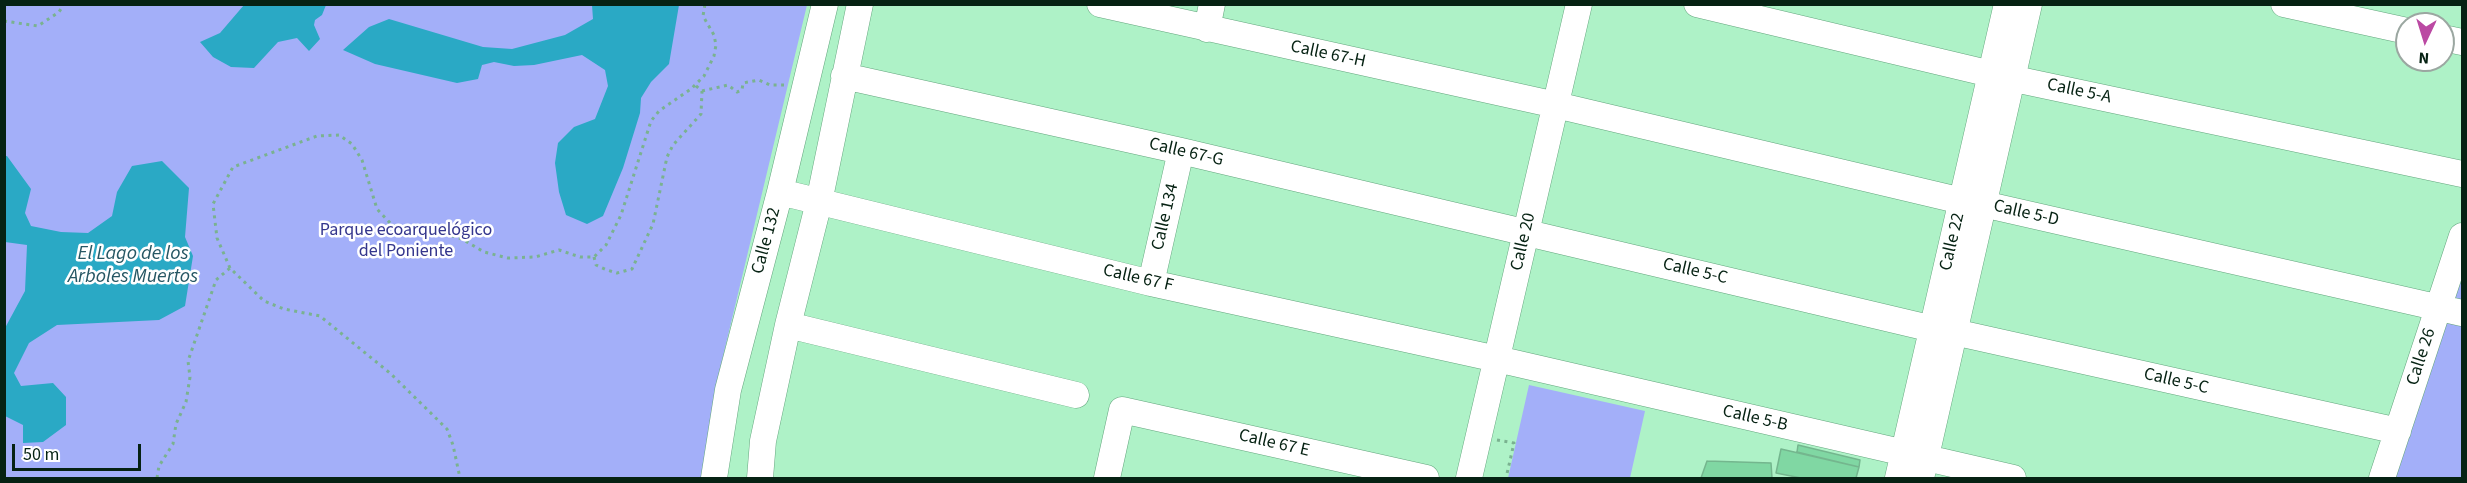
<!DOCTYPE html>
<meta charset="utf-8">
<style>
body{margin:0}
#map{position:relative;width:2467px;height:483px;overflow:hidden;background:#aef2c7;font-family:"Source Sans 3",sans-serif}
canvas{display:block}
.frame{position:absolute;inset:0;border:6px solid #062213;pointer-events:none}
.north{position:absolute;left:2395px;top:12px;width:60px;height:60px;box-sizing:border-box;background:#fff;border:2px solid #9ba7a1;border-radius:50%;rotate:184deg;font-size:16px;font-weight:700;line-height:24px;text-align:center;color:#062213}
.north::after{content:'';display:block;margin:auto;width:21px;height:27px;background:#bb49a3;clip-path:polygon(50% 0,100% 100%,50% 72%,0 100%)}
.scale{position:absolute;left:12px;top:444px;width:129px;height:27px;box-sizing:border-box;border:3px solid #062213;border-top:0;padding-left:8px;font-size:18px;line-height:21px;white-space:nowrap;color:#062213;-webkit-text-stroke:4px #fff;paint-order:stroke}
</style>
<div id="map">
<canvas width="2467" height="483"></canvas>
<div class="frame"></div>
<div class="north">N</div>
<div class="scale">50 m</div>
</div>
<script>
const ctx = document.querySelector('canvas').getContext('2d');
ctx.lineJoin = 'round';
function fillPath(path, color) {
  ctx.fillStyle = color;
  ctx.fill(path, 'evenodd');
}
function shape(rows) {
  const path = new Path2D();
  for (const r of rows) {
    path.moveTo(r[0], r[1]);
    for (let i = 2; i < r.length; i += 2) path.lineTo(r[i], r[i + 1]);
  }
  return path;
}
function trace(path, color, width, dash) {
  ctx.strokeStyle = color;
  ctx.lineWidth = width;
  ctx.lineCap = dash ? 'butt' : 'round';
  ctx.setLineDash(dash || []);
  ctx.stroke(path);
}
function write(font, color, halo, rows, align = 'center') {
  ctx.font = font + ' "Source Sans 3",sans-serif';
  ctx.lineWidth = 5;
  ctx.setLineDash([]);
  ctx.textBaseline = 'middle';
  ctx.strokeStyle = halo;
  ctx.fillStyle = color;
  for (const [text, x, y, turn = 0] of rows) {
    ctx.save();
    ctx.translate(x, y);
    ctx.rotate((+turn || 0) * Math.PI / 180);
    ctx.textAlign = isNaN(turn) ? turn : align;
    if (halo) ctx.strokeText(text, 0, 0);
    ctx.fillText(text, 0, 0);
    ctx.restore();
  }
}
const green = shape([
 [4,5,807,5,715,390,706,478,5,478],
 [2462,251,2462,478,2391,478],
 [1529,385,1645,411,1630,478,1508,478]
]);
const water = shape([
 [244,5,326,5,322,15,315,20,314,25,320,39,309,51,297,38,278,42,254,68,231,67,213,57,200,42,220,33],
 [592,5,679,5,669,64,651,82,641,98,640,113,623,168,603,216,587,224,566,215,559,192,555,163,558,143,574,127,595,119,608,86,605,70,582,55,534,65,514,66,494,62,482,65,478,79,457,83,375,64,343,50,369,27,389,19,483,47,512,49,565,35,593,19],
 [5,156,7,156,31,189,25,213,31,226,61,232,88,233,112,216,117,192,132,166,162,161,189,188,185,237,193,256,185,306,159,320,57,325,29,343,14,373,21,386,53,383,66,397,66,425,43,442,23,443,23,425,5,416,5,328,25,291,27,245,5,242]
]);
const building = shape([
 [1798,445,1860,460,1859,467,1797,452,1798,445],
 [1781,449,1859,467,1856,478,1801,478,1776,473,1781,449],
 [1707,461,1771,463,1772,478,1701,478,1707,461]
]);
const path = shape([
 [4,21,38,26,59,12,64,4],
 [702,91,728,85,737,92,742,90,743,83,759,80,770,85,784,85],
 [594,257,596,265,607,270,617,273,632,269,653,224,667,157,673,145,701,114,702,91,695,85],
 [230,268,217,238,213,204,233,167,317,136,339,135,352,144,362,160,377,209,392,225,401,229,434,230,462,239,484,252,508,258,535,257,559,250,580,257,594,257,606,245,621,215,651,121,659,111,691,89,704,76,714,56,716,45,714,35,703,16,705,4],
 [1497,440,1514,443,1506,478],
 [157,478,159,466,173,444,176,424,186,402,190,377,188,361,216,280,230,268,264,301,284,309,320,316,391,374,447,429,453,445,460,478]
]);
const minor = shape([
 [1100,4,1556,105,1962,201,1983,204,2462,313],
 [1697,4,1991,74,2462,174],
 [2284,4,2407,31],
 [1207,29,1212,4],
 [2443,38,2462,42],
 [844,76,1181,151,1933,329],
 [780,192,1151,283,1497,359,2013,478],
 [1151,283,1181,151],
 [788,325,1076,395],
 [1954,332,2398,431],
 [714,478,728,390,780,192,825,4],
 [760,478,763,441,788,325,819,202,860,4],
 [1107,478,1122,410,1426,478],
 [1469,478,1579,4],
 [1898,478,2007,4],
 [1921,478,2029,4],
 [2382,478,2462,236]
]);
const streetNames = [
 ["Calle 67-H",1328,55,12],
 ["Calle 5-A",2079,92,12],
 ["Calle 67-G",1186,153,13],
 ["Calle 5-D",2026,214,13],
 ["Calle 134",1166,217,-77],
 ["Calle 132",767,241,-75],
 ["Calle 20",1524,242,-77],
 ["Calle 22",1953,242,-77],
 ["Calle 5-C",1695,272,13],
 ["Calle 67 F",1138,279,13],
 ["Calle 26",2422,357,-72],
 ["Calle 5-C",2176,382,13],
 ["Calle 5-B",1755,419,13],
 ["Calle 67 E",1274,444,13]
];
const parkNames = [
 ["Parque ecoarquelógico",406,231],
 ["del Poniente",406,252]
];
const waterNames = [
 ["El Lago de los",133,255],
 ["Arboles Muertos",133,278]
];
fillPath(green, '#a3aff9');
fillPath(water, '#2aa9c5');
fillPath(building, '#80d7a3');
trace(building, '#74b68e', 1.5);
trace(minor, '#64a67e', 27);
trace(path, '#7ab290', 3, [3, 4.5]);
trace(minor, '#fff', 26);
write('18px', '#062213', '#fff', streetNames);
write('18px', '#34368d', '#fff', parkNames);
write('italic 20px', '#265764', '#fff', waterNames);
</script>
